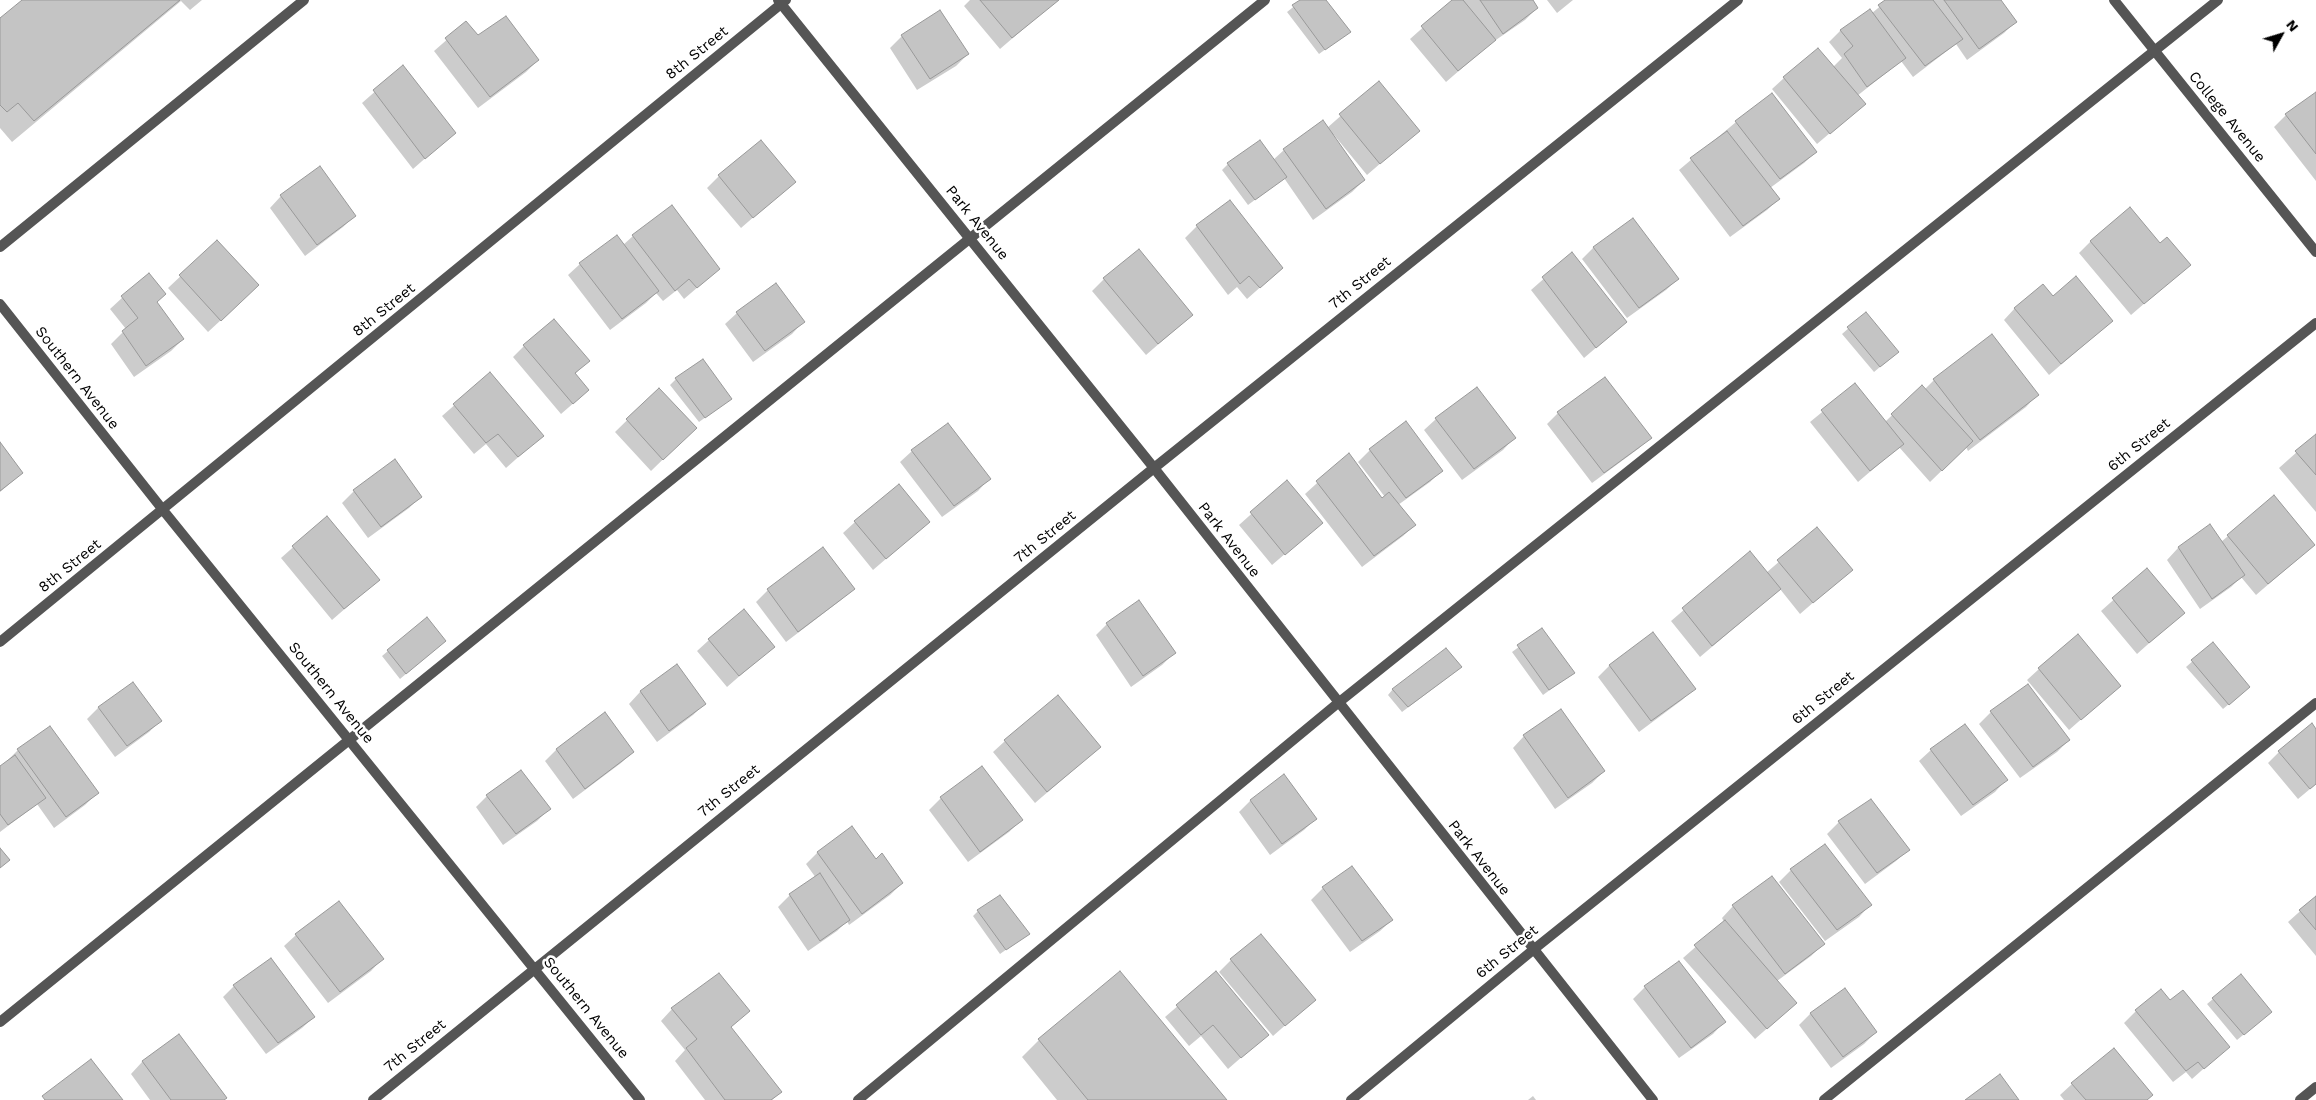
<!DOCTYPE html>
<style>
body{margin:0}
#map{position:relative;width:2316px;height:1100px;overflow:hidden;background:#fff;font-family:"Work Sans",sans-serif}
canvas{display:block}
.north{position:absolute;left:2256px;top:10px;width:50px;height:50px;-webkit-text-stroke:4px #fff;paint-order:stroke;rotate:51deg;font-size:14px;font-weight:700;line-height:20px;text-align:center;color:#000}
.north::after{content:'';display:block;margin:auto;width:18px;height:22px;background:#000;clip-path:polygon(50% 0,100% 100%,50% 72%,0 100%)}
</style>
<div id="map">
<canvas width="2316" height="1100"></canvas>
<div class="north">N</div>
</div>
<script>
const ctx = document.querySelector('canvas').getContext('2d');
ctx.lineJoin = 'round';
function fillPath(path, color) {
  ctx.fillStyle = color;
  ctx.fill(path, 'evenodd');
}
function shape(rows) {
  const path = new Path2D();
  for (const r of rows) {
    path.moveTo(r[0], r[1]);
    for (let i = 2; i < r.length; i += 2) path.lineTo(r[i], r[i + 1]);
  }
  return path;
}
function trace(path, color, width, dash) {
  ctx.strokeStyle = color;
  ctx.lineWidth = width;
  ctx.lineCap = dash ? 'butt' : 'round';
  ctx.setLineDash(dash || []);
  ctx.stroke(path);
}
function write(font, color, halo, rows, align = 'center') {
  ctx.font = font + ' "Work Sans",sans-serif';
  ctx.lineWidth = 5;
  ctx.setLineDash([]);
  ctx.textBaseline = 'middle';
  ctx.strokeStyle = halo;
  ctx.fillStyle = color;
  for (const [text, x, y, turn = 0] of rows) {
    ctx.save();
    ctx.translate(x, y);
    ctx.rotate((+turn || 0) * Math.PI / 180);
    ctx.textAlign = isNaN(turn) ? turn : align;
    if (halo) ctx.strokeText(text, 0, 0);
    ctx.fillText(text, 0, 0);
    ctx.restore();
  }
}
const shadow = shape([
 [24,0,202,0,190,10,181,1,12,142,0,128,0,20],
 [970,0,1057,0,1000,49,964,6],
 [1302,0,1325,0,1349,32,1319,54,1287,12],
 [1454,0,1531,0,1537,8,1525,20,1490,44,1446,82,1410,39],
 [1547,0,1573,0,1557,13],
 [1888,0,2000,0,2015,22,2004,33,1967,60,1956,44,1913,77,1901,61,1857,96,1864,104,1817,144,1772,89,1784,78,1833,67,1842,58,1829,42,1840,31,1870,10,1872,13],
 [466,23,478,36,538,60,526,72,478,108,434,51],
 [902,36,968,54,956,66,917,90,890,48],
 [403,67,454,133,413,169,362,103],
 [1378,83,1419,130,1367,175,1334,135,1333,136,1364,180,1352,192,1313,220,1284,178,1248,205,1222,170,1228,164,1273,160,1284,150,1327,128],
 [2316,93,2316,181,2274,127,2286,115],
 [1736,122,1816,152,1804,163,1770,188,1779,199,1767,210,1730,237,1679,170],
 [719,176,794,182,741,228,707,188],
 [281,196,355,215,343,227,305,256,270,208],
 [1230,202,1282,268,1247,299,1237,287,1228,295,1185,238,1197,226],
 [1632,220,1678,279,1666,290,1627,318,1582,259,1593,248],
 [633,236,719,269,684,299,677,290,663,301,656,293,646,303,610,330,568,275,580,264,623,245],
 [2091,241,2160,245,2189,265,2131,315,2079,253],
 [217,242,246,297,208,332,168,288],
 [1572,254,1626,322,1584,358,1531,290],
 [148,274,156,303,183,339,171,351,134,377,111,344,126,329,110,309],
 [1104,279,1192,315,1146,355,1092,291],
 [2052,298,2112,321,2049,375,2004,320,2015,308],
 [737,313,803,322,792,334,753,362,725,324],
 [1866,313,1892,357,1874,372,1842,334],
 [524,346,588,361,575,374,576,401,561,414,513,357],
 [490,374,542,436,506,468,486,444,474,454,442,416],
 [676,379,731,399,699,422,670,385],
 [1934,380,2037,395,2026,407,1968,451,1966,447,1930,482,1899,447,1858,482,1810,422,1855,385,1885,422,1922,386,1925,389],
 [659,389,684,439,651,471,615,432],
 [1558,413,1650,438,1638,449,1592,483,1547,424],
 [1436,419,1514,438,1503,450,1462,480,1424,430],
 [1406,423,1441,471,1430,482,1398,505,1415,525,1403,536,1362,567,1305,494,1348,455,1382,499,1385,497,1358,462,1370,450],
 [2316,435,2316,512,2279,468],
 [0,444,22,473,0,492],
 [912,451,989,479,978,491,942,517,900,462],
 [395,461,421,496,409,508,368,538,342,503,354,491],
 [1287,482,1321,523,1272,565,1239,525],
 [2274,497,2314,545,2256,595,2241,577,2231,587,2200,609,2167,560,2178,548,2210,526,2221,542],
 [326,518,378,580,332,620,281,558],
 [855,522,929,522,873,570,843,533],
 [1817,529,1851,570,1800,614,1780,589,1700,657,1671,621,1750,553,1766,573],
 [2147,570,2183,613,2137,654,2101,611],
 [853,589,841,600,786,642,756,602,768,590],
 [426,619,439,646,400,679,382,656],
 [1107,624,1174,653,1162,665,1131,687,1096,635],
 [1542,630,1573,673,1543,695,1512,652],
 [1653,634,1694,688,1682,700,1639,732,1598,677,1609,666],
 [709,640,773,647,727,687,697,651],
 [2212,644,2242,693,2223,709,2186,667],
 [677,666,704,704,693,715,657,742,629,704,640,692],
 [2039,669,2119,686,2069,730,2027,680],
 [1455,672,1402,712,1388,695,1393,689],
 [2027,686,2069,740,2057,752,2020,778,1979,724,1991,712],
 [98,708,160,721,149,732,115,757,87,719],
 [2316,731,2316,784,2298,799,2268,763,2279,752],
 [1524,736,1604,771,1592,783,1555,809,1513,748],
 [1005,741,1100,747,1035,803,993,752],
 [557,749,633,752,621,763,573,799,545,761],
 [18,750,97,793,85,805,54,828,37,804,0,832,0,768],
 [1931,750,2006,780,1995,792,1961,816,1919,761],
 [982,768,1021,820,1009,832,968,862,929,810,941,798],
 [1284,776,1315,819,1304,830,1270,855,1239,812,1250,801],
 [487,796,549,809,537,821,503,845,476,807],
 [1839,822,1908,850,1896,861,1865,884,1827,834],
 [1825,846,1870,905,1859,917,1825,941,1779,882,1791,870],
 [818,852,875,861,902,883,890,895,849,925,847,921,837,931,808,951,778,907,790,895,816,878,806,864],
 [1323,888,1392,920,1380,931,1350,952,1311,900],
 [2316,897,2316,956,2288,922],
 [1733,906,1823,944,1811,956,1777,981,1796,1003,1755,1039,1683,958,1724,922,1722,918],
 [978,911,1028,934,1000,954,973,916],
 [296,935,382,959,371,971,328,1003,284,946],
 [1231,960,1314,1000,1273,1036,1219,972],
 [1679,963,1724,1022,1713,1034,1679,1058,1633,999,1645,987],
 [1120,973,1226,1100,1057,1100,1022,1057,1039,1040],
 [1216,973,1267,1035,1228,1069,1201,1036,1189,1046,1165,1017],
 [234,986,314,1017,302,1028,266,1054,223,997],
 [1844,990,1876,1032,1864,1044,1831,1068,1799,1025,1810,1014],
 [2213,999,2265,1017,2237,1040,2207,1004],
 [2170,1002,2228,1047,2192,1079,2186,1072,2173,1082,2124,1023,2136,1011],
 [672,1009,748,1011,730,1028,780,1092,772,1100,705,1100,675,1061,685,1050,661,1021],
 [178,1036,223,1100,150,1100,131,1074,142,1062],
 [2072,1084,2146,1100,2064,1100,2060,1095],
 [1533,1096,1536,1100,1528,1100]
]);
const building = shape([
 [22,0,180,0,34,121,18,103,7,112,0,105,0,18,22,0],
 [980,0,1059,0,1012,38,980,0],
 [1300,0,1326,0,1351,32,1325,50,1292,5,1300,0],
 [1452,0,1463,0,1496,40,1458,71,1421,26,1452,0],
 [1480,0,1533,0,1538,8,1503,34,1480,0],
 [1885,0,1933,0,1963,39,1925,66,1878,5,1885,0],
 [1944,0,2001,0,2017,22,1979,49,1944,0],
 [1870,9,1906,58,1867,87,1844,54,1853,46,1840,30,1870,9],
 [940,10,969,54,930,79,901,35,940,10],
 [506,16,539,60,490,97,445,38,466,21,478,35,506,16],
 [1818,48,1866,104,1830,134,1783,77,1818,48],
 [403,65,456,133,425,159,373,90,403,65],
 [1379,81,1420,131,1380,164,1339,114,1379,81],
 [2316,92,2316,154,2285,114,2316,92],
 [1772,93,1817,152,1780,179,1735,121,1772,93],
 [1323,120,1365,180,1326,209,1283,149,1323,120],
 [1727,131,1780,199,1743,226,1690,158,1727,131],
 [761,140,796,182,753,218,718,175,761,140],
 [1260,140,1287,177,1255,200,1227,163,1260,140],
 [320,166,356,216,317,245,280,195,320,166],
 [1230,200,1283,268,1260,288,1249,276,1240,284,1196,225,1230,200],
 [672,205,720,269,697,288,689,279,675,291,632,235,672,205],
 [2130,207,2160,243,2167,237,2191,265,2144,304,2090,241,2130,207],
 [1633,218,1679,279,1639,308,1593,247,1633,218],
 [617,235,659,291,622,319,579,263,617,235],
 [217,240,259,285,221,321,179,275,217,240],
 [1139,249,1193,315,1158,344,1103,278,1139,249],
 [1572,252,1627,322,1596,348,1542,277,1572,252],
 [149,273,166,294,157,302,184,339,146,366,122,331,138,318,121,296,149,273],
 [2076,276,2113,321,2061,364,2014,308,2043,284,2053,296,2076,276],
 [776,283,805,322,765,351,736,312,776,283],
 [1866,312,1899,352,1880,367,1847,327,1866,312],
 [554,319,590,361,575,373,589,390,573,404,523,345,554,319],
 [1992,334,2039,395,1980,440,1933,379,1992,334],
 [703,359,732,399,705,418,675,378,703,359],
 [490,372,544,436,518,457,498,434,486,443,453,404,490,372],
 [1605,377,1652,438,1604,473,1557,412,1605,377],
 [1855,383,1904,444,1870,471,1821,410,1855,383],
 [1922,385,1973,441,1942,471,1891,414,1922,385],
 [1477,387,1516,438,1474,469,1435,418,1477,387],
 [659,388,697,428,663,460,626,419,659,388],
 [1406,421,1443,471,1406,498,1369,449,1406,421],
 [948,423,991,479,954,506,911,450,948,423],
 [2316,434,2316,475,2295,451,2316,434],
 [0,442,23,473,0,491,0,442],
 [1349,453,1382,498,1389,492,1416,525,1374,556,1316,481,1349,453],
 [395,459,422,497,381,527,353,490,395,459],
 [1287,480,1323,523,1285,555,1250,512,1287,480],
 [899,484,930,522,886,559,854,521,899,484],
 [2274,495,2315,545,2268,584,2227,535,2274,495],
 [327,516,380,580,344,609,292,546,327,516],
 [2210,524,2245,575,2212,599,2178,547,2210,524],
 [1817,527,1853,570,1813,603,1777,560,1817,527],
 [823,547,855,589,798,632,767,589,823,547],
 [1750,551,1781,589,1712,646,1682,608,1750,551],
 [2147,568,2185,613,2149,643,2112,598,2147,568],
 [1139,600,1176,653,1143,676,1106,623,1139,600],
 [744,609,775,647,739,676,708,639,744,609],
 [427,617,446,641,406,674,387,650,427,617],
 [1542,628,1575,673,1549,690,1517,645,1542,628],
 [1653,632,1696,689,1651,721,1609,665,1653,632],
 [2078,634,2121,686,2081,720,2038,668,2078,634],
 [2213,642,2250,687,2229,705,2191,660,2213,642],
 [1446,648,1462,667,1408,707,1392,689,1446,648],
 [677,664,706,704,669,731,640,691,677,664],
 [133,682,162,721,127,746,98,707,133,682],
 [2028,684,2070,740,2033,767,1990,711,2028,684],
 [1058,695,1101,747,1047,792,1004,740,1058,695],
 [1561,709,1605,771,1568,798,1523,735,1561,709],
 [605,712,634,752,585,789,556,749,605,712],
 [2312,723,2316,729,2316,784,2310,789,2278,751,2312,723],
 [1965,724,2008,780,1973,805,1930,749,1965,724],
 [50,726,99,793,66,817,17,749,50,726],
 [15,755,46,798,8,825,0,814,0,766,15,755],
 [982,766,1023,820,980,852,940,797,982,766],
 [521,770,551,809,516,834,486,795,521,770],
 [1284,774,1317,819,1282,844,1250,800,1284,774],
 [1871,799,1910,850,1877,873,1838,821,1871,799],
 [852,826,876,859,882,853,903,883,862,914,817,852,852,826],
 [1825,844,1872,905,1837,930,1790,869,1825,844],
 [0,848,10,860,0,868,0,848],
 [1352,866,1393,920,1362,941,1322,887,1352,866],
 [820,873,850,920,820,941,789,894,820,873],
 [1772,876,1825,944,1785,974,1732,905,1772,876],
 [1000,895,1030,934,1006,950,977,910,1000,895],
 [2316,896,2316,930,2299,910,2316,896],
 [339,901,384,959,340,992,295,934,339,901],
 [1725,920,1797,1003,1767,1029,1694,945,1725,920],
 [1261,934,1316,1000,1285,1026,1230,959,1261,934],
 [271,958,315,1017,278,1043,233,985,271,958],
 [1679,961,1726,1022,1691,1048,1644,986,1679,961],
 [1120,971,1227,1100,1088,1100,1038,1039,1120,971],
 [1216,971,1269,1035,1241,1058,1213,1025,1201,1035,1176,1005,1216,971],
 [719,973,750,1011,731,1027,782,1092,771,1100,725,1100,686,1048,697,1039,671,1008,719,973],
 [2241,974,2272,1012,2244,1035,2212,998,2241,974],
 [1845,988,1877,1032,1843,1057,1810,1013,1845,988],
 [2161,989,2170,1000,2183,990,2230,1047,2204,1069,2198,1062,2186,1071,2135,1010,2161,989],
 [179,1034,227,1098,224,1100,171,1100,142,1061,179,1034],
 [2114,1048,2153,1095,2147,1100,2086,1100,2071,1083,2114,1048],
 [91,1059,123,1100,45,1100,42,1096,91,1059],
 [2000,1074,2019,1100,1965,1100,2000,1074]
]);
const service = shape([
 [0,247,304,0],
 [0,1022,1265,0],
 [858,1100,1338,703,2218,0],
 [1824,1100,2316,703]
]);
const minor = shape([
 [2114,0,2316,252],
 [0,304,163,510,640,1100],
 [0,642,786,0],
 [373,1100,1154,468,1738,0],
 [1351,1100,1533,950,2316,323],
 [2300,1100,2316,1087]
]);
const tertiary = shape([
 [778,0,1154,468,1653,1100]
]);
const streetNames = [
 ["8th Street",697,53,-39],
 ["College Avenue",2227,117,51],
 ["Park Avenue",977,223,51],
 ["7th Street",1360,283,-39],
 ["8th Street",384,310,-39],
 ["Southern Avenue",77,378,52],
 ["6th Street",2139,445,-39],
 ["7th Street",1045,537,-39],
 ["Park Avenue",1229,540,52],
 ["8th Street",70,566,-39],
 ["Southern Avenue",331,693,51],
 ["6th Street",1823,698,-39],
 ["7th Street",729,791,-39],
 ["Park Avenue",1479,858,52],
 ["6th Street",1507,952,-39],
 ["Southern Avenue",586,1008,51],
 ["7th Street",415,1046,-39]
];
fillPath(shadow, '#0003');
fillPath(building, '#c4c4c4');
trace(building, '#999', 1);
trace(service, '#555', 10);
trace(minor, '#555', 10);
trace(tertiary, '#555', 10);
write('15px', '#000', '#fff', streetNames);
</script>
